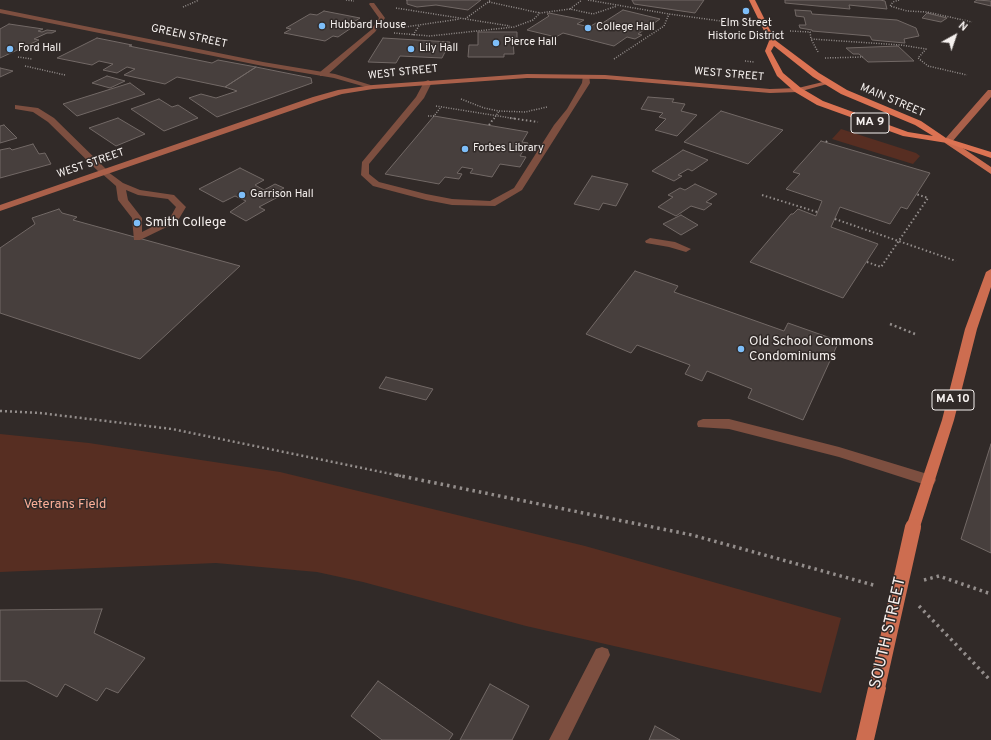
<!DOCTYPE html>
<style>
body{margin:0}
#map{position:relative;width:991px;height:740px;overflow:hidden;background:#312a28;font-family:Overpass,sans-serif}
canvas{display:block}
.north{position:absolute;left:935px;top:16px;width:40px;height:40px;-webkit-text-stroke:3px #312a28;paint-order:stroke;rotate:40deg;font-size:11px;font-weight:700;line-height:16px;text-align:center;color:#f5f0ee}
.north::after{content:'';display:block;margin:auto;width:14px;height:18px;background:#f5f0ee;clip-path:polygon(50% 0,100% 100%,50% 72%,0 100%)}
</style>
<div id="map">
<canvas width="991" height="740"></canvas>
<div class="north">N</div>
</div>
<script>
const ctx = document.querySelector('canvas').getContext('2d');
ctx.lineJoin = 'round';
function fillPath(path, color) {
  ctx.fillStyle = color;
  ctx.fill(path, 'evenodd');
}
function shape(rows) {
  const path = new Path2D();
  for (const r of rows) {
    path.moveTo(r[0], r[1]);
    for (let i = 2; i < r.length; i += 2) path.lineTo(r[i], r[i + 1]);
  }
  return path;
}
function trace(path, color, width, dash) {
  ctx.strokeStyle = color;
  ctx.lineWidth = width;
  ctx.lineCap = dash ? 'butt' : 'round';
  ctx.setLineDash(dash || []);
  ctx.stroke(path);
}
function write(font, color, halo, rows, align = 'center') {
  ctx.font = font + ' Overpass,sans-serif';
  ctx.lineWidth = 3;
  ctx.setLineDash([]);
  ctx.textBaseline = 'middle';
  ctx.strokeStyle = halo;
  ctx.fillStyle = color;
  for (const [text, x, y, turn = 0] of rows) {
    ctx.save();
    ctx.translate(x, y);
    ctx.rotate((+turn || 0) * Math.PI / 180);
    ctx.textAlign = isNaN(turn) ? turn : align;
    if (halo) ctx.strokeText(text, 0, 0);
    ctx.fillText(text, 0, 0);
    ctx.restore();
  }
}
const green = shape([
 [841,129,916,153,920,156,913,164,832,139],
 [0,434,89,443,280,472,585,546,841,618,821,693,526,626,363,582,317,572,216,563,0,572]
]);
const building = shape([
 [407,0,406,0,481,0,468,10,436,5,417,7,407,4,407,0],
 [632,0,704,0,695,13,634,4,632,0],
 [785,0,880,0,885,1,887,9,849,5,850,9,785,3,785,0],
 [977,0,991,1,991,6,974,2,977,0],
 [623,10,660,19,638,34,642,35,635,39,627,37,614,46,563,33,556,37,527,30,549,16,547,14,549,13,584,20,577,24,589,27,596,23,601,24,623,10],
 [795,10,811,11,812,14,897,20,916,28,919,36,904,39,905,43,872,40,870,36,812,31,812,30,800,28,799,25,806,25,804,17,796,16,795,10],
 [324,11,360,18,352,23,357,24,338,37,333,36,325,41,284,33,291,29,286,28,310,14,317,15,324,11],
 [927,13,947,18,941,22,922,18,927,13],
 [9,24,43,29,38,31,42,32,47,30,56,31,52,33,47,33,34,39,39,40,0,58,0,29,9,24],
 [478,32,517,32,517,41,513,41,514,54,504,54,504,57,468,57,469,45,478,45,478,32],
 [97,38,132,45,129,46,212,63,218,60,256,67,225,87,177,77,165,84,124,75,135,69,127,67,117,73,103,70,113,64,99,61,92,65,57,58,97,38],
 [383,38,450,42,442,58,400,56,396,63,368,62,383,38],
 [898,46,914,61,868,62,859,54,853,54,846,48,898,46],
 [256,67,311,78,312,83,217,117,189,98,201,94,216,98,237,91,225,87,256,67],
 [0,68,13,71,0,77,0,68],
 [107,76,125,81,110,88,92,83,107,76],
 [130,83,145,94,77,116,63,104,130,83],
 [648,97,674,99,672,102,685,104,681,111,697,115,677,136,655,130,666,119,659,117,663,113,641,109,648,97],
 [159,99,172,107,178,105,198,118,164,131,131,109,159,99],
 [721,111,783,130,748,164,684,142,721,111],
 [434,116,528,132,522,142,528,143,520,156,526,157,520,167,500,164,492,177,470,173,473,169,462,167,457,173,462,174,459,179,445,177,439,184,385,174,434,116],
 [118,118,145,134,116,146,89,128,118,118],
 [4,125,17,138,0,143,0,126,4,125],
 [821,141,930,173,907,209,901,207,890,224,840,207,831,227,878,244,843,298,750,262,791,214,793,214,798,209,816,216,822,201,786,189,800,174,793,172,821,141],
 [33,144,39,154,45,153,51,164,0,178,0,150,10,148,12,150,33,144],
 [683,150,708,160,692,171,688,169,678,175,682,176,674,181,652,171,683,150],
 [240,168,264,180,255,185,264,190,275,184,284,188,273,194,278,197,259,207,265,210,246,221,230,212,246,201,235,196,223,202,199,189,240,168],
 [592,176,628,184,616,206,603,203,599,210,574,204,592,176],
 [695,184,717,194,706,202,712,204,704,210,691,206,676,216,658,207,673,197,668,195,680,188,685,190,695,184],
 [59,209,62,213,77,217,73,220,240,266,140,359,0,313,0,248,35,224,32,218,59,209],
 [681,215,698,225,681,235,663,224,681,215],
 [635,271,678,286,674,292,784,331,788,323,839,341,803,420,748,398,752,389,707,371,702,381,685,374,690,365,637,345,631,353,586,334,635,271],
 [386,377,433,389,426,400,379,388,386,377],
 [991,444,991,553,961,539,991,444],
 [102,609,94,633,145,658,118,693,106,688,97,701,65,684,57,697,26,681,0,681,0,610,102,609],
 [378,681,453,734,449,740,382,740,351,716,378,681],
 [490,684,529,706,512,740,460,740,490,684],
 [655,726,680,740,649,740,655,726]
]);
const pathFar3 = shape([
 [346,0,354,1],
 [588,0,669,14,743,24],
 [899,0,893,2,890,6,907,11,927,12,972,22],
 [489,2,540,13],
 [183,7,199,0],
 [396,8,510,26],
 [570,9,582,0],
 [465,19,491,0],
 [398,28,460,19],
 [790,31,810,32,811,39],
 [394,33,430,36,514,27,533,20,540,13,570,9,593,14,617,6],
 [413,35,419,26],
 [818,52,811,39,901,45,926,49,918,58,928,66,967,75],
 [18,57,32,59],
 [825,58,863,57],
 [614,59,664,26,669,14],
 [745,61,754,62],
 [25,66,65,75],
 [461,99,484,108,499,111,525,112,547,107],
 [436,106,517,119],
 [428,116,434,116,441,107],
 [494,119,499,111]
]);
const pathFar2 = shape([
 [510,118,538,122],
 [489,125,494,118],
 [826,142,828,140],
 [762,195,817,212],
 [835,219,956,261],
 [867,262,881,267,928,198,916,194]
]);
const pathFar1 = shape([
 [890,324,915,334],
 [0,411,40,413,172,429,401,476]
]);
const path = shape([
 [396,475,692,535,877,586],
 [924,580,939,576,991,594],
 [919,606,991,681]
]);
const service = shape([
 [370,3,374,3,385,18,375,32,326,76,320,76,320,72,371,30,379,18,369,4,370,3],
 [583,75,589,75,590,83,522,190,495,206,452,205,426,200,373,186,361,175,362,162,416,97,424,82,428,80,432,82,424,98,369,164,369,174,379,182,426,194,452,199,490,201,514,188,554,125,567,109,582,83,583,75],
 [104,169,123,183,140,190,174,195,186,207,177,222,140,240,134,240,132,218,118,200,116,186,100,172,104,169],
 [126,190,138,195,168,199,176,207,170,218,142,232,142,218,128,200,126,190],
 [650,238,675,242,691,249,686,252,669,247,646,243,645,241,650,238],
 [703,419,729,419,839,447,934,476,936,480,934,484,929,486,839,457,729,429,698,427,697,424,698,421,703,419],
 [602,647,608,649,610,655,568,740,549,740,596,649,602,647]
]);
const minor = shape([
 [0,9,263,62,335,74,377,87,373,89,334,78,263,66,0,13,0,9],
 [15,105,38,108,54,118,107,170,107,174,101,174,48,122,33,112,15,109,15,105]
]);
const secondary = shape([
 [527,74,605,75,770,89,798,88,827,81,831,83,798,92,770,93,605,79,527,78,373,89,342,94,319,101,0,211,0,205,313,97,338,90,373,85,527,74],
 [988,90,991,90,991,97,951,143,945,143,945,139,988,90]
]);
const primary = shape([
 [948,138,991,167,991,174,945,143,944,141,948,138],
 [991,269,991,287,977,329,954,420,920,527,918,531,913,533,908,531,906,527,942,420,965,329,986,272,991,269],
 [877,679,883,682,886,688,874,740,856,740,868,688,871,682,877,679]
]);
const trunk = shape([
 [749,0,755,0,775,40,819,73,847,90,921,121,946,138,991,152,991,158,947,143,903,136,817,105,795,92,777,76,765,51,769,41,749,0],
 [774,46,813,77,841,94,915,125,933,136,908,132,823,101,801,88,783,73,771,51,774,46]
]);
const primaryBridge = shape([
 [877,688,913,527]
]);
const markers = [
 [746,11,4,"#7dbef9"],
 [322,26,4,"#7dbef9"],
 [588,28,4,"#7dbef9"],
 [496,43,4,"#7dbef9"],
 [10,49,4,"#7dbef9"],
 [411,49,4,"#7dbef9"],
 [465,149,4,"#7dbef9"],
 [242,195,4,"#7dbef9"],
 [137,223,4,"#7dbef9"],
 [741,349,4,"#7dbef9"]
];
const farPoinames = [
 ["Elm Street",746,24,"center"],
 ["Historic District",746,37,"center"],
 ["Hubbard House",330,26],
 ["College Hall",596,28],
 ["Pierce Hall",504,43],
 ["Ford Hall",18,49],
 ["Lily Hall",419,49],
 ["Forbes Library",473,149],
 ["Garrison Hall",250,195]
];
const farStreetnames = [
 ["GREEN STREET",189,37,12],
 ["WEST STREET",403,73,-6],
 ["WEST STREET",729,75,5],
 ["MAIN STREET",892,101,23],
 ["WEST STREET",91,164,-19]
];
const shields = [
 [870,123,38],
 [953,400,42]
];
const shieldNames = [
 ["MA 9",870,123],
 ["MA 10",953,400]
];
const poiNames = [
 ["Smith College",145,223],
 ["Old School Commons",749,342],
 ["Condominiums",749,357]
];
const parkNames = [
 ["Veterans Field",65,505]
];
const nearStreetnames = [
 ["SOUTH STREET",889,633,-77]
];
fillPath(green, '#572e22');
fillPath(building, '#473f3d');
trace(building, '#726966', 1);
trace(pathFar3, '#948e8c', 1.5, [1, 1.5]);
trace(pathFar2, '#948e8c', 2, [1.5, 2.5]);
trace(pathFar1, '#948e8c', 2.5, [2, 3]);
trace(path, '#948e8c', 3.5, [2.5, 4]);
fillPath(service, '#7d4f40');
fillPath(minor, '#7d4f40');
fillPath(secondary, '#aa604a');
fillPath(primary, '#cd6d50');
fillPath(trunk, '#dc7353');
trace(primaryBridge, '#cd6d50', 16);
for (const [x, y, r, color] of markers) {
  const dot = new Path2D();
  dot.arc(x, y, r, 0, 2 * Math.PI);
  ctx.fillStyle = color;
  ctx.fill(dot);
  trace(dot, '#312a28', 1.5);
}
write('11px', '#f5f0ee', '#312a28', farPoinames, 'left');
write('11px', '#f5f0ee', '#312a28', farStreetnames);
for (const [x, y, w] of shields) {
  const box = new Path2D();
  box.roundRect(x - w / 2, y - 10, w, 20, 3);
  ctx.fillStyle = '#312a28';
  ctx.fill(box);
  trace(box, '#f5f0ee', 1);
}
write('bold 12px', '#f5f0ee', null, shieldNames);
write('13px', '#f5f0ee', '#312a28', poiNames, 'left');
write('13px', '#fcaf98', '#312a28', parkNames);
write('16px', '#f5f0ee', '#312a28', nearStreetnames);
</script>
